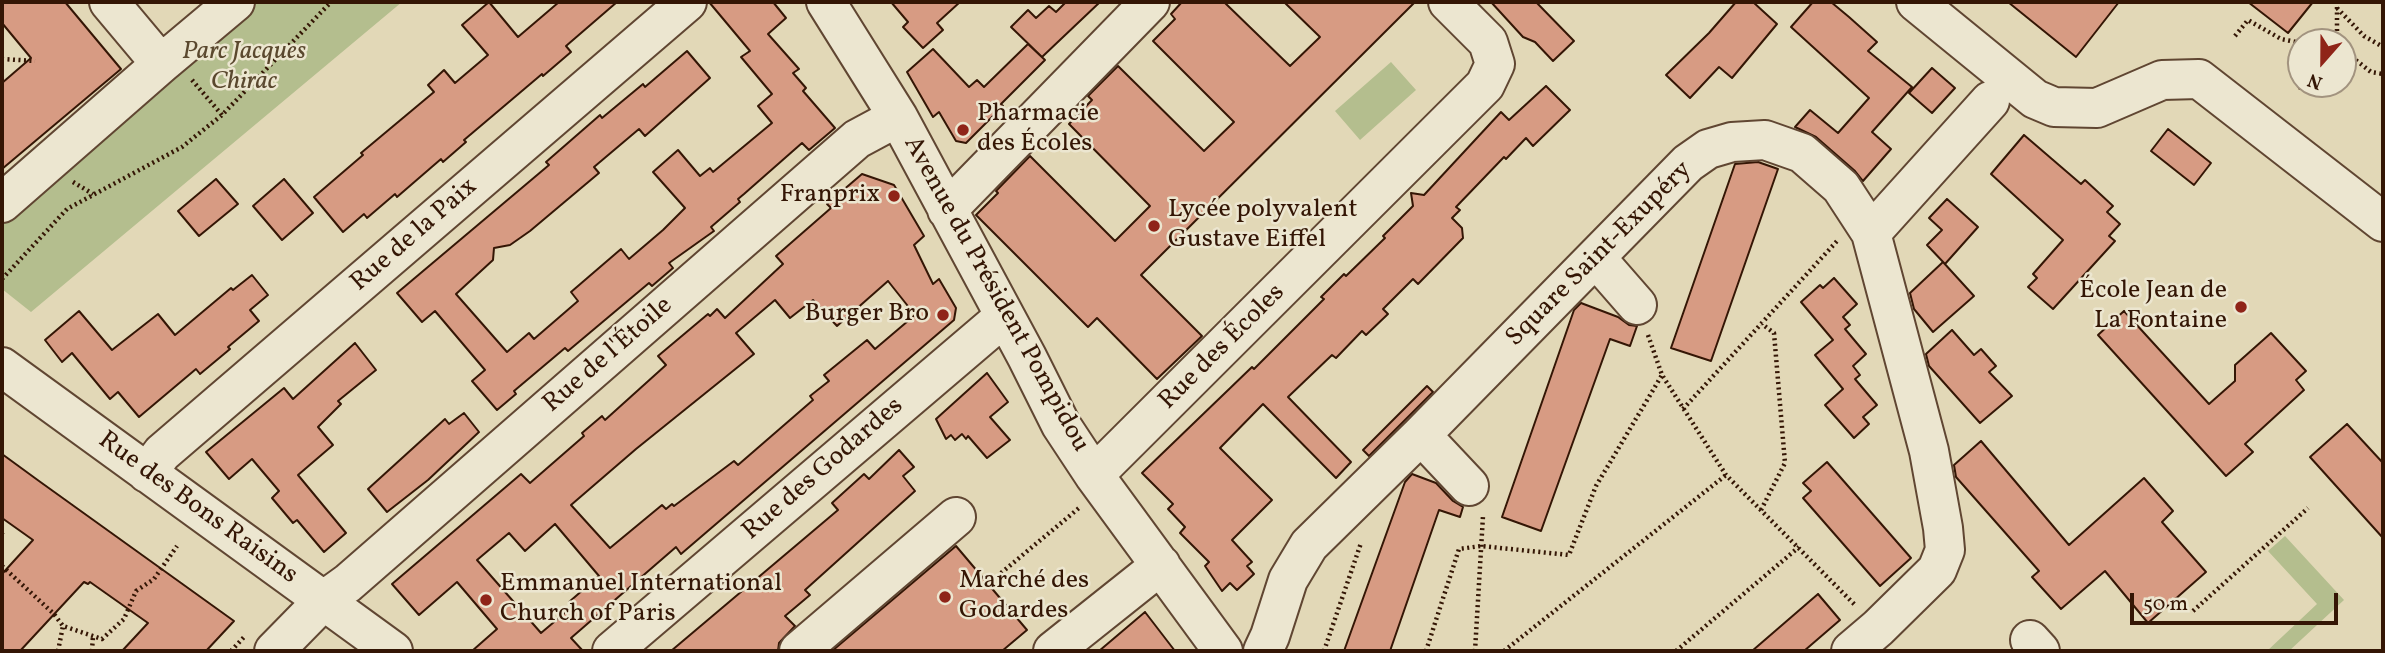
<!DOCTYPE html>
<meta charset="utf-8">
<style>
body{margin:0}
#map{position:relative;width:2385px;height:653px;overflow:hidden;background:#e2d8b7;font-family:Vollkorn,serif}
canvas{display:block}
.frame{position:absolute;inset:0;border:4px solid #341605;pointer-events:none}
.north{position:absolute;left:2287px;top:28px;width:70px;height:70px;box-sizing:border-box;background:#ece6d0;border:2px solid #a2937f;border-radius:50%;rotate:201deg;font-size:19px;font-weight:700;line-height:28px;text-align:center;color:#341605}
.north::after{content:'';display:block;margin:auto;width:24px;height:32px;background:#8f2418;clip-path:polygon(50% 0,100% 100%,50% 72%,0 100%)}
.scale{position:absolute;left:2130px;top:593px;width:208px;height:32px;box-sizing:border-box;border:4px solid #341605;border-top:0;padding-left:9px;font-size:21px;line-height:24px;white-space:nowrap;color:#341605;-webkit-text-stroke:5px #ece6d0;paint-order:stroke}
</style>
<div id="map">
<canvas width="2385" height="653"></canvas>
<div class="frame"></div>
<div class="north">N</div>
<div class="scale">50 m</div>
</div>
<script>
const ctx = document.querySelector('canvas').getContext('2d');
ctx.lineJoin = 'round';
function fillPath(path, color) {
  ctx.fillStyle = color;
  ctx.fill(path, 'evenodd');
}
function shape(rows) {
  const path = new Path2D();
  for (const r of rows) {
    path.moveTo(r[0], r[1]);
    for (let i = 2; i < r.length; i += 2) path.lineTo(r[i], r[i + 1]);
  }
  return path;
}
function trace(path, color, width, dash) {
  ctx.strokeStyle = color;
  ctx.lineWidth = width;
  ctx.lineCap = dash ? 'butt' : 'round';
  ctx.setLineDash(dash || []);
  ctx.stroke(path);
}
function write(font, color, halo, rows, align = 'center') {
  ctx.font = font + ' Vollkorn,serif';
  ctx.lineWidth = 5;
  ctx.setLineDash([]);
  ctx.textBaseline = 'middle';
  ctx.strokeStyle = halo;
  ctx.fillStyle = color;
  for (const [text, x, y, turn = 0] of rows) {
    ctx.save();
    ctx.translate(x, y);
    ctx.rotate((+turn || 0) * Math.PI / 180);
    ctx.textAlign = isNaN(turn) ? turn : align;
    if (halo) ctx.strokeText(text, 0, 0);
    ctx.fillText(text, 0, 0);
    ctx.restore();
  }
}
const green = shape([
 [244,2,402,2,31,312,2,289,2,219],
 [1391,62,1416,90,1360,140,1335,111],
 [2285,536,2344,600,2289,651,2267,651,2317,604,2268,551]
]);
const building = shape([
 [2,2,65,2,121,69,2,169,2,83,31,58,2,23,2,2],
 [489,2,518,37,559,2,617,2,566,46,571,52,543,76,542,74,464,140,466,142,443,162,441,159,397,197,395,194,367,218,364,214,343,232,314,197,363,155,361,153,434,92,428,85,444,70,455,83,488,55,462,25,489,2],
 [709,2,773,2,786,18,768,34,799,69,793,73,806,88,803,91,835,128,809,150,802,143,744,194,738,199,740,202,711,227,714,231,669,263,673,268,652,286,649,283,568,351,565,348,514,391,516,394,497,410,472,381,485,370,435,311,422,322,397,293,549,165,546,162,600,115,602,118,643,84,645,87,687,51,710,78,645,136,639,129,594,167,599,173,530,231,510,245,494,248,493,260,456,294,507,352,529,333,534,339,578,301,571,292,621,249,629,259,663,230,685,208,653,172,678,150,700,176,710,168,713,172,772,123,758,106,772,94,741,57,750,51,709,2],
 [891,2,960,2,937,23,943,30,923,48,903,27,908,22,891,2],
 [1066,2,1100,2,1042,57,1011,27,1028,10,1036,18,1049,6,1056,12,1066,2],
 [1182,2,1224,2,1290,66,1320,37,1284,2,1415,2,1141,275,1202,336,1157,379,1097,318,1088,327,976,215,998,193,996,191,1030,156,1115,241,1150,206,1069,124,1092,100,1088,96,1118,66,1204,151,1234,122,1153,41,1175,19,1171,14,1182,2],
 [1491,2,1536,2,1574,41,1553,61,1535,42,1523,37,1491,2],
 [1736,2,1753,2,1777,24,1732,78,1719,67,1690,98,1666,75,1709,33,1736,2],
 [1813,2,1831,2,1849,17,1877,42,1868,51,1912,87,1872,132,1891,149,1863,181,1855,171,1816,137,1795,127,1810,110,1838,133,1869,98,1791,27,1813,2],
 [2008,2,2119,2,2076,57,2008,2],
 [2248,2,2313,2,2288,33,2248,2],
 [1028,44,1045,60,1001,104,1003,106,966,143,956,141,939,112,933,117,907,72,933,49,969,87,977,80,984,87,1028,44],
 [1932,68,1955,88,1932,113,1909,93,1932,68],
 [1546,86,1570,110,1533,146,1526,138,1506,159,1504,157,1456,207,1460,210,1452,218,1462,228,1463,238,1418,284,1413,279,1383,309,1388,314,1366,335,1362,331,1336,358,1332,355,1288,397,1351,462,1336,478,1263,404,1220,448,1272,500,1232,540,1252,562,1247,566,1254,574,1237,590,1230,583,1222,591,1205,566,1209,562,1180,533,1185,527,1168,509,1173,504,1142,473,1252,367,1254,369,1324,299,1321,297,1344,274,1346,276,1385,238,1383,236,1413,206,1411,193,1424,195,1501,112,1509,120,1546,86],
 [2168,129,2211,163,2194,185,2151,151,2168,129],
 [2024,135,2081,184,2085,180,2113,206,2107,212,2120,224,2109,236,2115,241,2053,309,2028,287,2037,278,2033,274,2063,240,1991,174,2024,135],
 [1758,162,1778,169,1711,361,1671,348,1735,164,1758,162],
 [862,174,894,185,924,236,914,245,933,284,939,279,956,308,954,320,681,554,676,547,571,638,583,651,472,651,497,629,457,582,419,615,392,584,521,474,530,483,584,436,582,433,602,416,605,420,666,365,658,356,708,314,710,316,717,309,725,318,783,264,776,256,831,208,827,204,862,174],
 [888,281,915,315,875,349,867,340,824,375,829,381,810,396,813,400,738,465,734,461,674,506,672,504,666,509,662,505,610,548,571,505,636,449,754,354,736,333,775,300,790,318,813,300,837,326,888,281],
 [555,524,599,576,569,602,573,606,541,633,477,560,509,533,525,551,555,524],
 [216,179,238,204,199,236,178,211,216,179],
 [284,179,313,213,282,240,253,206,284,179],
 [1947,199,1978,227,1945,264,1927,245,1942,230,1929,218,1947,199],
 [1943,262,1974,296,1933,332,1914,309,1910,293,1943,262],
 [252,275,268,295,250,310,259,321,228,347,230,349,200,374,196,369,139,417,118,392,110,399,72,353,62,362,45,340,79,311,112,350,158,314,175,335,231,288,233,290,252,275],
 [1834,278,1857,304,1843,317,1850,325,1845,329,1866,354,1853,366,1860,375,1855,379,1877,405,1863,417,1869,424,1854,438,1825,405,1843,389,1815,355,1833,340,1801,302,1820,285,1823,288,1834,278],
 [1581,303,1618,317,1629,325,1637,326,1630,346,1610,339,1541,531,1502,517,1574,310,1581,303],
 [2124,311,2209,404,2235,381,2235,365,2271,333,2306,371,2296,380,2304,390,2245,444,2253,452,2226,476,2098,335,2124,311],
 [1952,330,1974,355,1981,349,1996,366,1989,372,2012,396,1980,423,1929,366,1926,354,1952,330],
 [355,343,376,370,338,401,341,404,318,427,333,445,298,475,346,533,324,552,297,520,293,523,272,498,279,491,252,459,229,479,206,452,284,388,293,399,355,343],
 [987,373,1008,402,990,417,1010,440,987,458,968,436,966,439,962,434,955,440,951,435,946,439,936,419,987,373],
 [1427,386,1433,392,1369,456,1363,450,1427,386],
 [464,413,479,432,428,480,387,512,368,489,445,419,449,424,464,413],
 [2347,424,2383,463,2383,538,2310,457,2347,424],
 [1981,441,2069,545,2144,478,2173,511,2162,522,2206,572,2148,623,2105,571,2061,609,2032,577,2039,571,1956,477,1954,465,1981,441],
 [899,450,914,467,903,476,915,491,805,590,810,595,785,616,795,626,779,643,778,651,671,651,838,510,832,503,864,474,869,479,899,450],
 [2,454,39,481,234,621,206,651,122,651,148,623,90,582,88,584,84,582,20,651,2,651,2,574,33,540,2,518,2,454],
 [1827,462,1911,558,1880,586,1803,498,1811,491,1803,483,1827,462],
 [1412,474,1436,483,1453,501,1463,507,1460,517,1439,510,1390,651,1344,651,1405,482,1412,474],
 [956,546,1027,630,1002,651,832,651,956,546],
 [1818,594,1840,620,1804,651,1752,651,1818,594],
 [1145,612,1175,651,1099,651,1145,612]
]);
const path = shape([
 [2337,8,2364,36,2383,47],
 [2235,36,2248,20,2281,39,2301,43],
 [2337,42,2337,2],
 [2343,50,2371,72,2383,74],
 [2,59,35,61],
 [192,80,222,115],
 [2298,88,2306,84],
 [73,182,93,194],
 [2,279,67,209,182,147,222,115,331,2],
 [1648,335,1662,375,1726,475,1856,606],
 [1683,409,1838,240],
 [1761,510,1785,463,1774,333,1762,324],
 [2,534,3,535],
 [2,566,54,614,63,626,102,639,124,619,136,591,154,579,177,546],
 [1001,573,1079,508],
 [2193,611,2308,508],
 [58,651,63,626],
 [92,651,93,635],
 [231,651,244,637],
 [1324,651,1361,543],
 [1426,651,1459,549,1481,546,1569,555,1596,486,1662,375],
 [1475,651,1483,516],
 [1504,651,1726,475],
 [1676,651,1799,547]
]);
const minor = shape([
 [109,2,161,64],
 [826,2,898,117,1027,357,1061,425,1094,475,1223,651],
 [1916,2,2035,99,2054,107,2097,108,2162,80,2199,79,2383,222],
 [2,203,161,64,235,2],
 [947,210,1150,2],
 [1871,233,1990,101],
 [1596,258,1637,305],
 [2,367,393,651],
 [1421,435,1469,486],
 [147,473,162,453,687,2],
 [1094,475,1485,85,1495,64,1488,42,1448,2],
 [2030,640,2040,651],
 [274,651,323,601,348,583,857,139,898,117],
 [612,651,1005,316],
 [799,651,956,517],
 [1053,651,1161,565],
 [1263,651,1270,636,1288,580,1309,545,1421,435,1688,163,1708,149,1732,142,1765,140,1802,153,1841,187,1871,233,1929,451,1943,528,1945,550,1937,570,1878,628,1851,651]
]);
const markers = [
 [963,130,7,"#8f2418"],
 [894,196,7,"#8f2418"],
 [1154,226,7,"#8f2418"],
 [2241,307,7,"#8f2418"],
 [943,315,7,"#8f2418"],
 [945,597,7,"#8f2418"],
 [486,600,7,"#8f2418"]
];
const parkNames = [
 ["Parc Jacques",244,53],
 ["Chirac",244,83]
];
const poiNames = [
 ["Pharmacie",977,115],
 ["des Écoles",977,145],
 ["Franprix",880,196,"right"],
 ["Lycée polyvalent",1168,211],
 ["Gustave Eiffel",1168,241],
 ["École Jean de",2227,292,"right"],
 ["La Fontaine",2227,322,"right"],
 ["Burger Bro",929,315,"right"],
 ["Marché des",959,582],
 ["Godardes",959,612],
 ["Emmanuel International",500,585],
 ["Church of Paris",500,615]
];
const streetNames = [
 ["Rue de la Paix",415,236,-41],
 ["Square Saint-Exupéry",1600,255,-45],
 ["Avenue du Président Pompidou",995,295,61],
 ["Rue des Écoles",1223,348,-45],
 ["Rue de l'Étoile",609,356,-41],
 ["Rue des Godardes",824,470,-41],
 ["Rue des Bons Raisins",197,509,36]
];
fillPath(green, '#b4be8e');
fillPath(building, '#d79b83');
trace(building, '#341605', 2);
trace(minor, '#604632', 42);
trace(path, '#341605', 4.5, [2, 3.5]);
trace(minor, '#ece6d0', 38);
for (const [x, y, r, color] of markers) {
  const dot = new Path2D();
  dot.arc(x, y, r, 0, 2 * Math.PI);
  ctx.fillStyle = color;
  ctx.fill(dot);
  trace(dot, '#ece6d0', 2.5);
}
write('italic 26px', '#5a482e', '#ece6d0', parkNames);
write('26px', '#341605', '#ece6d0', poiNames, 'left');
write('26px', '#341605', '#ece6d0', streetNames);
</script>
